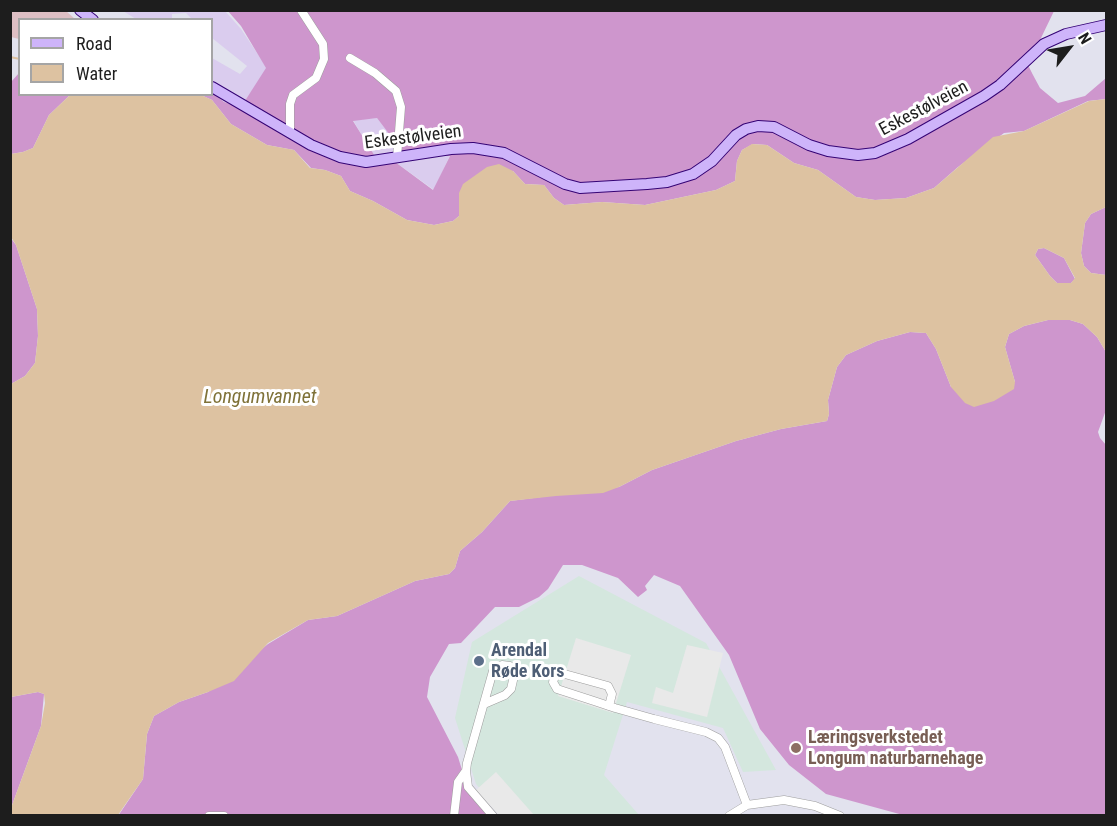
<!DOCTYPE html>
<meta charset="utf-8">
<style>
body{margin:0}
#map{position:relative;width:1117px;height:826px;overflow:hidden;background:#e2e2ee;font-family:"Roboto Condensed",sans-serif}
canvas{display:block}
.frame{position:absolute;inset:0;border:12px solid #1d1d1d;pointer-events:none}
.legend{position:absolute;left:18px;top:18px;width:195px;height:78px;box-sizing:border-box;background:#fff;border:2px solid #a5a5a5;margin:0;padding:8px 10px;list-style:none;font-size:18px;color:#1d1d1d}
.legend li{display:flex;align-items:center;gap:12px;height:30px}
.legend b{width:30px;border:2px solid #a5a5a5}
.north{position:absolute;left:1039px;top:18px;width:60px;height:60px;-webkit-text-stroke:4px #fff;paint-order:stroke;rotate:59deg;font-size:16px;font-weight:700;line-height:24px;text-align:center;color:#1d1d1d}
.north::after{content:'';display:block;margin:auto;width:21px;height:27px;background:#1d1d1d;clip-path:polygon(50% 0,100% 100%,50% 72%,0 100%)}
</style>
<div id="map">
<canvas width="1117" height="826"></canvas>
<div class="frame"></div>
<ul class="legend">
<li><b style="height:8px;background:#ceb4fa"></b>Road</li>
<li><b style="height:16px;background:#ddc2a1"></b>Water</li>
</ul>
<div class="north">N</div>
</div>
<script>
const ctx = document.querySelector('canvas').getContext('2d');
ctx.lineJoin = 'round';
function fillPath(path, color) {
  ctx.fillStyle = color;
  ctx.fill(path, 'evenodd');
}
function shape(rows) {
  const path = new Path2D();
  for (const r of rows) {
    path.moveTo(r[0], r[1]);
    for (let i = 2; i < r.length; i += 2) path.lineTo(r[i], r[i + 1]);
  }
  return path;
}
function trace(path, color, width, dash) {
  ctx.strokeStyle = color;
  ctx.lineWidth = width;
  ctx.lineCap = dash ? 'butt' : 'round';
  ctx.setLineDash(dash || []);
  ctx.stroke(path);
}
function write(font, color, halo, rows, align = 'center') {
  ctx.font = font + ' "Roboto Condensed",sans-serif';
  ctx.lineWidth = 6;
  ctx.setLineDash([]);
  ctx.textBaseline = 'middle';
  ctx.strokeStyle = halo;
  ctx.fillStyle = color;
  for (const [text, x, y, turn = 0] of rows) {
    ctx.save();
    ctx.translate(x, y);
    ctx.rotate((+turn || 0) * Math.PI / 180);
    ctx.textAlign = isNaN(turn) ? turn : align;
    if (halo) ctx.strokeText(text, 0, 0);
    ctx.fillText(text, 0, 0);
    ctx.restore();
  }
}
const industrial = shape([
 [579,576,706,643,776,770,743,772,723,728,627,702,604,775,639,815,503,815,476,784,455,718,472,642]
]);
const farmland = shape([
 [123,11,225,11,241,29,267,68,241,107,224,102,212,92,212,58,240,74,247,66,212,38,212,20,192,19,186,13,172,14,172,19,136,19],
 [377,118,391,135,450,155,434,190,387,156,376,159,353,120]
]);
const forest = shape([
 [227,10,1054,11,1028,65,1033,75,1040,88,1058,103,1085,96,1106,78,1106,99,1088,101,1024,131,1004,133,958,167,934,188,906,198,875,200,856,197,818,170,794,163,767,145,753,144,742,150,737,161,735,181,716,190,645,205,602,202,564,205,554,198,544,185,525,184,513,171,459,194,459,216,453,221,434,225,407,220,373,201,350,191,341,176,325,170,311,168,294,150,267,145,231,124,212,100,201,95,212,94,212,92,224,102,241,107,266,68,241,26],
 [377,118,406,156,450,156,433,190,387,156,376,158,353,121],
 [19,73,20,94,70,95,49,115,33,148,23,152,11,154,11,82],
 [1106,207,1106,275,1091,273,1084,266,1081,253,1085,223,1091,214],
 [10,237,16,245,37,309,38,336,35,363,25,376,11,384],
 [1044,248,1064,258,1075,279,1071,283,1057,283,1050,276,1035,255,1038,249],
 [1048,320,1070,320,1083,324,1097,337,1106,352,1106,410,1098,432,1100,438,1106,445,1106,815,903,815,826,794,789,765,760,729,729,655,680,586,654,575,645,586,647,590,638,597,618,578,582,565,563,565,548,589,539,597,519,607,495,607,461,643,449,644,430,677,427,697,458,757,466,783,495,815,118,816,143,779,147,734,154,716,179,702,208,692,268,644,308,620,337,616,415,581,449,574,455,568,460,551,482,532,510,501,619,487,652,470,736,441,781,429,827,421,829,414,828,400,837,367,846,355,877,341,910,332,926,333,936,349,951,387,1015,382,1005,347,1009,334,1024,326],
 [38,692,44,694,41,726,11,808,11,697]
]);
const wetland = shape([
 [11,10,66,11,75,19,20,20,19,39,11,37]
]);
const parking = shape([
 [576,638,631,655,613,713,558,696],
 [687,645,723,653,707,717,652,703,656,687,673,693],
 [496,772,534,815,499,815,476,790]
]);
const water = shape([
 [70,95,201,95,212,100,231,124,267,145,294,150,310,168,325,170,341,176,350,191,373,201,407,220,434,225,453,221,459,216,459,193,463,184,487,167,499,164,513,171,525,184,544,185,554,198,564,205,602,202,645,205,716,190,735,181,737,161,742,150,752,144,767,145,794,163,818,170,856,197,875,200,906,198,934,188,993,137,1024,131,1089,101,1106,99,1106,207,1091,214,1085,223,1081,253,1084,266,1091,273,1106,275,1106,352,1097,337,1083,324,1070,320,1048,320,1024,326,1009,334,1005,347,1015,382,1014,389,994,401,974,407,965,403,951,387,936,349,926,333,910,332,877,341,846,355,837,367,828,400,829,414,827,421,781,429,736,441,652,470,619,487,603,493,556,496,510,501,482,532,460,551,455,568,449,574,415,581,337,616,308,620,268,643,234,681,208,692,179,702,154,716,147,734,143,779,118,815,11,815,11,808,41,726,45,703,44,694,38,692,11,697,11,384,25,376,35,363,38,336,37,309,16,245,11,237,11,154,23,152,33,148,49,115],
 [1044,248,1064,258,1075,278,1071,283,1057,283,1050,276,1035,255,1038,249]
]);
const stream = shape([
 [10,57,20,59]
]);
const minor = shape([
 [350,58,375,73,396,91,401,107,397,157],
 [290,133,290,104,293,95,316,78,324,59,323,44,301,10],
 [484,704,505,695,511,689,514,676,510,666,502,665,493,671,467,763,466,771,468,787,493,816],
 [609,706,612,694,608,686,561,673,555,676,553,682,557,689,594,701,615,708,654,719,706,732,718,738,725,747,747,805],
 [209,816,224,816],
 [454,816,458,782,465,772],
 [729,816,747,805,784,800,815,806,840,816]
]);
const secondary = shape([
 [80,10,93,20],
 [212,87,311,145,340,157,366,162,451,149,473,148,504,153,565,184,580,188,647,184,667,182,693,174,712,161,736,135,746,129,758,126,774,127,809,145,828,151,858,155,875,153,908,139,984,96,1000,85,1044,44,1066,34,1106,25]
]);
const markers = [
 [479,661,6,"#5c6f8a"],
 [796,748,6,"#8d6e63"]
];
const streetNames = [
 ["Eskestølveien",924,109,-28],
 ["Eskestølveien",413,138,-7]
];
const serviceNames = [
 ["Arendal",491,651],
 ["Røde Kors",491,672]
];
const educationNames = [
 ["Læringsverkstedet",808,738],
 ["Longum naturbarnehage",808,759]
];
const waterNames = [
 ["Longumvannet",260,398]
];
fillPath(industrial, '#d4e7de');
fillPath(farmland, '#daccee');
fillPath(forest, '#ce96cd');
fillPath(wetland, '#ddbec3');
fillPath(parking, '#e9e9e9');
fillPath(water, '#ddc2a1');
trace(stream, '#ddc2a1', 2);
trace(minor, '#9e9e9e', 9);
trace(secondary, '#340375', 12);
trace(minor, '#fff', 8);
trace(secondary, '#ceb4fa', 10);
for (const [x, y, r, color] of markers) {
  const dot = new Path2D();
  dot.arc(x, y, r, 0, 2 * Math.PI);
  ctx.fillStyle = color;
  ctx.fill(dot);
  trace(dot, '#fff', 2);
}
write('18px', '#1d1d1d', '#fff', streetNames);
write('bold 18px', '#4e5e75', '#fff', serviceNames, 'left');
write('bold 18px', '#785e54', '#fff', educationNames, 'left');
write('italic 20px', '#7f7238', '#fff', waterNames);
</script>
